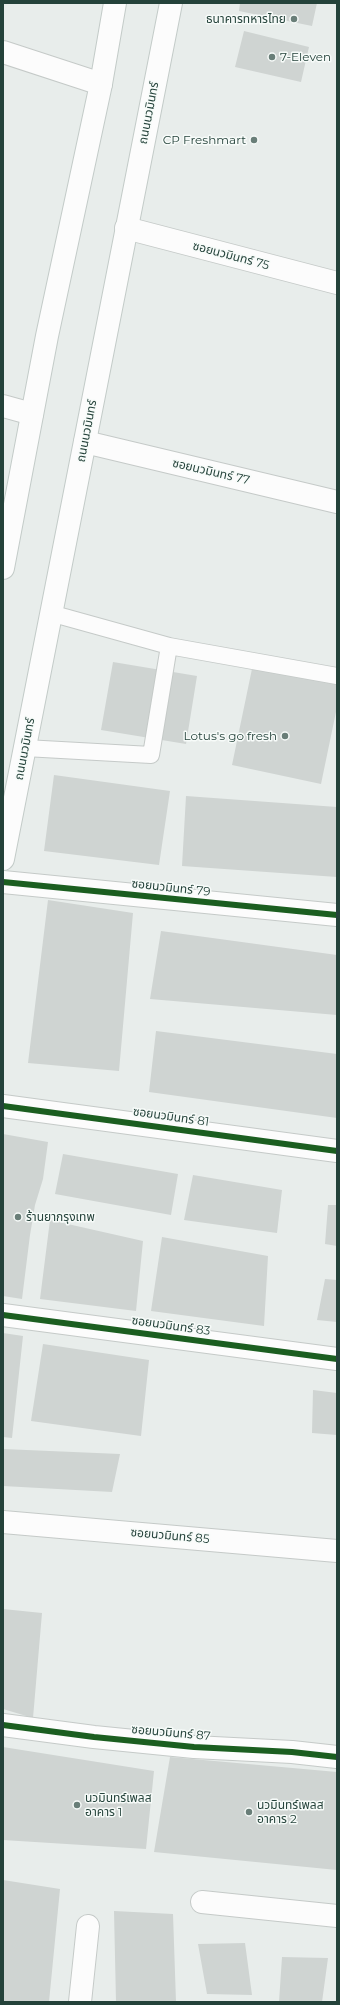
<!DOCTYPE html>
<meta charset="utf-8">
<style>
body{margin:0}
#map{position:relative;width:340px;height:2005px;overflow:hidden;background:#e8edeb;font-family:Montserrat,sans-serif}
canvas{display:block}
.frame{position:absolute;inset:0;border:4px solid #24423a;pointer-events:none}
</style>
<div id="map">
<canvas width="340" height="2005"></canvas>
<div class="frame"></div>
</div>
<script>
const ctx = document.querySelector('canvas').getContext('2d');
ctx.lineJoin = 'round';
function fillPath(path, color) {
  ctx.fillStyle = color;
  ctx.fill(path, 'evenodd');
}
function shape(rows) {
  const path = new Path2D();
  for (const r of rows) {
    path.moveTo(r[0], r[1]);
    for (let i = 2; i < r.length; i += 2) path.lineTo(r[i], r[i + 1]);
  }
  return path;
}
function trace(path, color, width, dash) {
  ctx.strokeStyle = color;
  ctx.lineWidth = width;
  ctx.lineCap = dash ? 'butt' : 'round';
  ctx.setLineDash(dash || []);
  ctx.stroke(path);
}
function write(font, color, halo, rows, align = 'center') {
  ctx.font = font + ' Montserrat,"Noto Sans Thai",sans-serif';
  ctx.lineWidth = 3;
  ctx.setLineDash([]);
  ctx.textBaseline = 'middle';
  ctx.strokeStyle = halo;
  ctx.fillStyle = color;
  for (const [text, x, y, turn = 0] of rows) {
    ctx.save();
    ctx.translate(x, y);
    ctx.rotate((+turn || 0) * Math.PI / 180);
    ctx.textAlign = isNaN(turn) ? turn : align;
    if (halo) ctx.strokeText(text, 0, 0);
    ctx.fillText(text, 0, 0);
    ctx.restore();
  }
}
const building = shape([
 [240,3,317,3,312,26,239,11],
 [244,31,309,47,301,82,235,67],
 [113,662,197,676,186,744,101,730],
 [253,664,337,682,337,707,321,784,232,765],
 [54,775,170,791,159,865,44,851],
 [186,796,337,807,337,877,182,866],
 [48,900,133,913,119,1071,28,1063],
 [161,931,337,955,337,1015,150,999],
 [156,1031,337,1054,337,1118,149,1092],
 [3,1134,48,1142,43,1179,35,1205,30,1235,22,1299,3,1296],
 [63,1154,178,1174,171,1215,55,1194],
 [193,1175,282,1190,277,1233,184,1220],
 [328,1205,337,1205,337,1246,325,1244],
 [50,1220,143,1241,136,1311,40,1299],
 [162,1237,268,1256,264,1326,151,1311],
 [325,1279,337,1280,337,1322,317,1320],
 [3,1333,23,1336,12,1438,3,1437],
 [43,1344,149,1360,141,1436,31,1421],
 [313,1390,337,1393,337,1435,312,1433],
 [3,1449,120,1454,112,1492,3,1486],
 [3,1609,42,1613,33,1718,3,1709],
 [3,1747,154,1771,146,1849,3,1840],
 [170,1757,337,1772,337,1870,154,1852],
 [3,1880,60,1889,49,2002,3,2002],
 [114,1911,173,1914,176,2002,116,2002],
 [245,1943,252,1995,207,1994,198,1944],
 [282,1957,328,1958,322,2002,279,2002]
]);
const lane = shape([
 [169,646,337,676],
 [25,748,151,755,169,646,50,613]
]);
const street = shape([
 [3,52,101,84],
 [126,228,337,283],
 [3,406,32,414],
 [85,442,337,502],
 [3,882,337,915],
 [3,1106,337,1151],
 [3,1315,337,1359],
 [3,1522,337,1551],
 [3,1725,94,1737,194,1747,292,1752,337,1757],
 [202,1902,337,1916],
 [80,2002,88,1926]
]);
const secondary = shape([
 [3,568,47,336,101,84,115,3],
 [3,859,171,3]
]);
const cycleway = shape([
 [3,882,337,915],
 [3,1106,337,1151],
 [3,1315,337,1359],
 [3,1725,94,1737,194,1747,292,1752,337,1757]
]);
const markers = [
 [294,19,4,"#697e78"],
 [272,57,4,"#697e78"],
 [254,140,4,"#697e78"],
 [285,736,4,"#697e78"],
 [18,1217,4,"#697e78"],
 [77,1805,4,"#697e78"],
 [249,1812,4,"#697e78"]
];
const poiNames = [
 ["ธนาคารทหารไทย",286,19,"right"],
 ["7-Eleven",280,57],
 ["CP Freshmart",246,140,"right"],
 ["Lotus's go fresh",277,736,"right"],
 ["ร้านยากรุงเทพ",26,1217],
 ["นวมินทร์เพลส",85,1798],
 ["อาคาร 1",85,1812],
 ["นวมินทร์เพลส",257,1805],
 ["อาคาร 2",257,1819]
];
const streetNames = [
 ["ถนนนวมินทร์",149,113,-79],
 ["ซอยนวมินทร์ 75",231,256,15],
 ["ถนนนวมินทร์",87,431,-79],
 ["ซอยนวมินทร์ 77",211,472,13],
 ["ถนนนวมินทร์",25,749,-79],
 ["ซอยนวมินทร์ 79",171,888,6],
 ["ซอยนวมินทร์ 81",171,1117,8],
 ["ซอยนวมินทร์ 83",171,1326,8],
 ["ซอยนวมินทร์ 85",170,1536,5],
 ["ซอยนวมินทร์ 87",171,1733,5]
];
fillPath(building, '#cfd4d2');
trace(lane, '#c5cac8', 18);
trace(street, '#c5cac8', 24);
trace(secondary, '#c3cbc8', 24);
trace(lane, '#fcfcfc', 16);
trace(street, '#fcfcfc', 22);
trace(secondary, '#fcfcfc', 22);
trace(cycleway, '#1b5e20', 6);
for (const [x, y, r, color] of markers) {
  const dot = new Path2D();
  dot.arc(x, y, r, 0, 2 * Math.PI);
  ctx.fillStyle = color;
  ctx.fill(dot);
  trace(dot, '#f7fbf9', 1.5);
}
write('12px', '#24423a', '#f7fbf9', poiNames, 'left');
write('12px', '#24423a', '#f7fbf9', streetNames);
</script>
